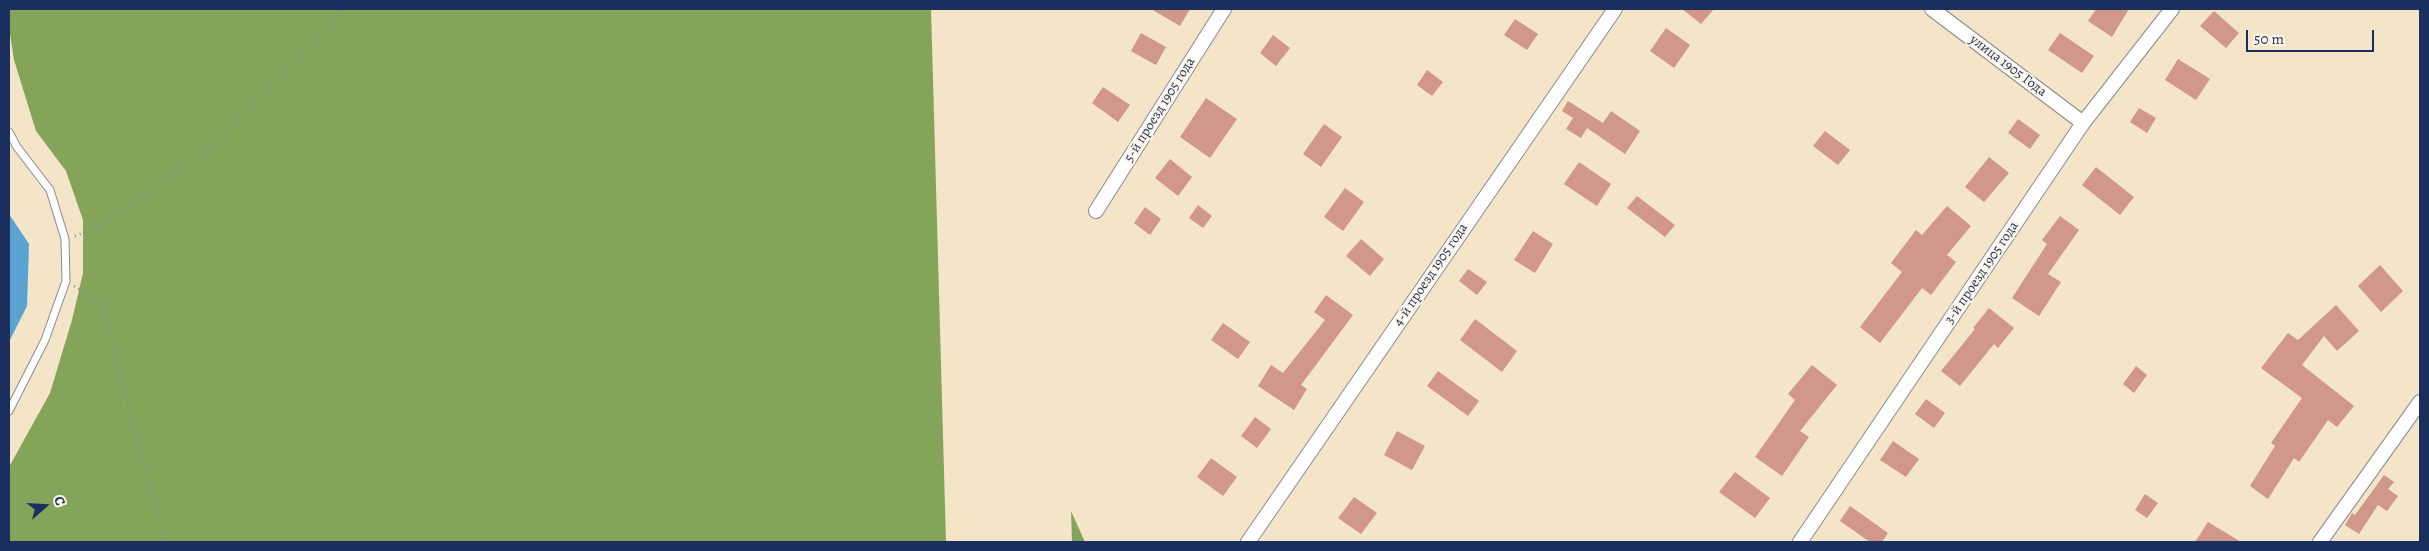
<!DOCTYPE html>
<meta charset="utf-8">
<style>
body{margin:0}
#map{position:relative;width:2429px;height:551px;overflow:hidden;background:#f4e4c8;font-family:Alegreya,serif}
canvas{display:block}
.frame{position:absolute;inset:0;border:10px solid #1b2f5e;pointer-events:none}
.north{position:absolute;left:20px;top:481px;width:50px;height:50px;-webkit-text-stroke:4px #fcf5e5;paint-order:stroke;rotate:71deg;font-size:14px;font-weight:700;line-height:20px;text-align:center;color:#1b2f5e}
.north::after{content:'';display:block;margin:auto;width:18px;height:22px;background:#1b2f5e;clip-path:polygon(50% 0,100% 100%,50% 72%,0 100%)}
.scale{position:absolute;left:2246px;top:30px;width:128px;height:22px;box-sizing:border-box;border:2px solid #1b2f5e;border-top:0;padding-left:6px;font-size:15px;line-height:18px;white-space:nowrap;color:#1b2f5e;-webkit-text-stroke:4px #fcf5e5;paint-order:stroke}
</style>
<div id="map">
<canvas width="2429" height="551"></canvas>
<div class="frame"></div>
<div class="north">С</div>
<div class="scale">50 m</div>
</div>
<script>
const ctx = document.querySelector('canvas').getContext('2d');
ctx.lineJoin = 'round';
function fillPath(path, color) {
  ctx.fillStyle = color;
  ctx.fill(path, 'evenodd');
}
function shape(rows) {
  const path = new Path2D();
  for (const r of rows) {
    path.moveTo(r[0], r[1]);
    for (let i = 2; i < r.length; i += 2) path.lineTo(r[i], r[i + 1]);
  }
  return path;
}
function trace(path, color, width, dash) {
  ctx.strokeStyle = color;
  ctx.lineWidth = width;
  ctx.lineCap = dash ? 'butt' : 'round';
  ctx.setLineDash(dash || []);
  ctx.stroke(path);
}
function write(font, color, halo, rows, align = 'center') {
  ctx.font = font + ' Alegreya,serif';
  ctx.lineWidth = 4;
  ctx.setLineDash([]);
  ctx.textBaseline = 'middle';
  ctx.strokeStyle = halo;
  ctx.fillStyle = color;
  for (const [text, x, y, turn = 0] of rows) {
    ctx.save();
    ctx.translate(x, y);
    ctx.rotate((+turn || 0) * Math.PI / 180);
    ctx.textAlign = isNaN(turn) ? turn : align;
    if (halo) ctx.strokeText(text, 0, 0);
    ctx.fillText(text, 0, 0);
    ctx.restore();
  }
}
const forest = shape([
 [9,9,931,9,946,542,9,542,9,467,50,393,72,320,83,273,83,220,66,171,36,131,14,60,9,27],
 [1071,511,1085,542,1072,542]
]);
const water = shape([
 [9,214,29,244,27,306,9,342]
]);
const building = shape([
 [1151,9,1190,9,1180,26],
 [1682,9,1714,9,1701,24],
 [2096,9,2129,9,2112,37,2088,21],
 [2214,11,2239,33,2226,48,2200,26],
 [1515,19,1538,34,1527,50,1504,35],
 [1666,28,1690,45,1674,68,1650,51],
 [1141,33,1166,47,1156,65,1131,51],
 [2060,33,2094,56,2082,73,2048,50],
 [1273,35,1290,48,1276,66,1260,53],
 [2178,59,2210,79,2196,100,2165,80],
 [1427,70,1443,82,1432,96,1417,85],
 [1103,87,1130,105,1118,122,1092,103],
 [1206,98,1237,119,1210,158,1180,137],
 [1568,101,1603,123,1611,111,1640,131,1625,154,1587,128,1581,138,1566,129,1573,118,1562,111],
 [2139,108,2156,118,2147,133,2130,122],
 [2018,119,2040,135,2030,149,2008,133],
 [1324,124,1342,137,1321,167,1303,154],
 [1825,131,1850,150,1838,165,1813,146],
 [1989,157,2009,173,1984,202,1965,187],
 [1170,159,1192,177,1178,196,1155,178],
 [1579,162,1611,184,1597,206,1564,184],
 [2096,167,2134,197,2120,215,2082,185],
 [1345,188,1364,202,1343,231,1324,217],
 [1637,196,1675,225,1665,237,1627,208],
 [1198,205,1212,216,1203,228,1189,218],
 [1947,206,1971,226,1947,255,1956,262,1931,295,1922,288,1880,343,1860,327,1902,272,1891,263,1916,230,1922,235],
 [1145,207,1161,219,1150,235,1134,223],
 [2060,216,2079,230,2048,274,2061,282,2039,316,2012,298,2047,244,2042,240],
 [1533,231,1553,244,1535,273,1514,260],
 [1361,239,1384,259,1370,276,1346,256],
 [2380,265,2403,291,2381,312,2358,286],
 [1468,269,1487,282,1477,295,1459,281],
 [1326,295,1353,315,1301,385,1307,389,1294,410,1258,386,1271,365,1283,373,1325,320,1314,312],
 [2336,305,2359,331,2337,351,2324,336,2302,365,2354,406,2337,427,2328,420,2299,462,2294,458,2268,499,2250,486,2275,446,2271,443,2302,398,2261,368,2288,333,2298,340],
 [1989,308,2014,328,1998,348,1994,344,1960,386,1941,371,1975,329,1973,328],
 [1475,319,1517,351,1502,372,1460,340],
 [1223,323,1250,342,1238,359,1211,340],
 [1812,365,1837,385,1800,431,1809,437,1782,476,1755,457,1795,400,1788,394],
 [2136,366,2147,375,2134,393,2123,384],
 [1438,371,1479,401,1468,416,1427,386],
 [1926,399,1945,413,1934,428,1915,414],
 [1255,417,1271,429,1257,448,1241,436],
 [1397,431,1425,446,1412,470,1384,455],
 [1893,441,1919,459,1906,477,1880,460],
 [1211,458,1237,477,1223,496,1197,477],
 [1735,472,1770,498,1755,518,1719,492],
 [2384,475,2394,482,2388,489,2398,496,2387,511,2378,505,2359,534,2345,525,2352,513,2355,515],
 [2145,494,2158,503,2147,518,2135,510],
 [1354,497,1377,513,1361,534,1338,518],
 [1850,506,1888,533,1882,542,1870,542,1840,521],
 [2208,522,2241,542,2195,542]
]);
const path = shape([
 [75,236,103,225,203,153,344,9],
 [74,286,101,303,165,542]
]);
const service = shape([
 [9,132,17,147,50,190,65,239,66,281,45,340,9,411]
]);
const minor = shape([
 [1932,9,2083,123],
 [1096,211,1224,9],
 [1248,542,1615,9],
 [1800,542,2083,123,2172,9],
 [2320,542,2420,402]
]);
const streetNames = [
 ["улица 1905 Года",2008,66,37],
 ["5-й проезд 1905 года",1160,110,-58],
 ["3-й проезд 1905 года",1982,273,-56],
 ["4-й проезд 1905 года",1431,275,-56]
];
fillPath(forest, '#84a559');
fillPath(water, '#5aa2d1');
fillPath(building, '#d19789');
trace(service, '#888a93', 9);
trace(minor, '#888a93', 16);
trace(path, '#888a93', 3, [1, 4]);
trace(service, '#fff', 7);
trace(minor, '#fff', 14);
write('14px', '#1b2f5e', '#fcf5e5', streetNames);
</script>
